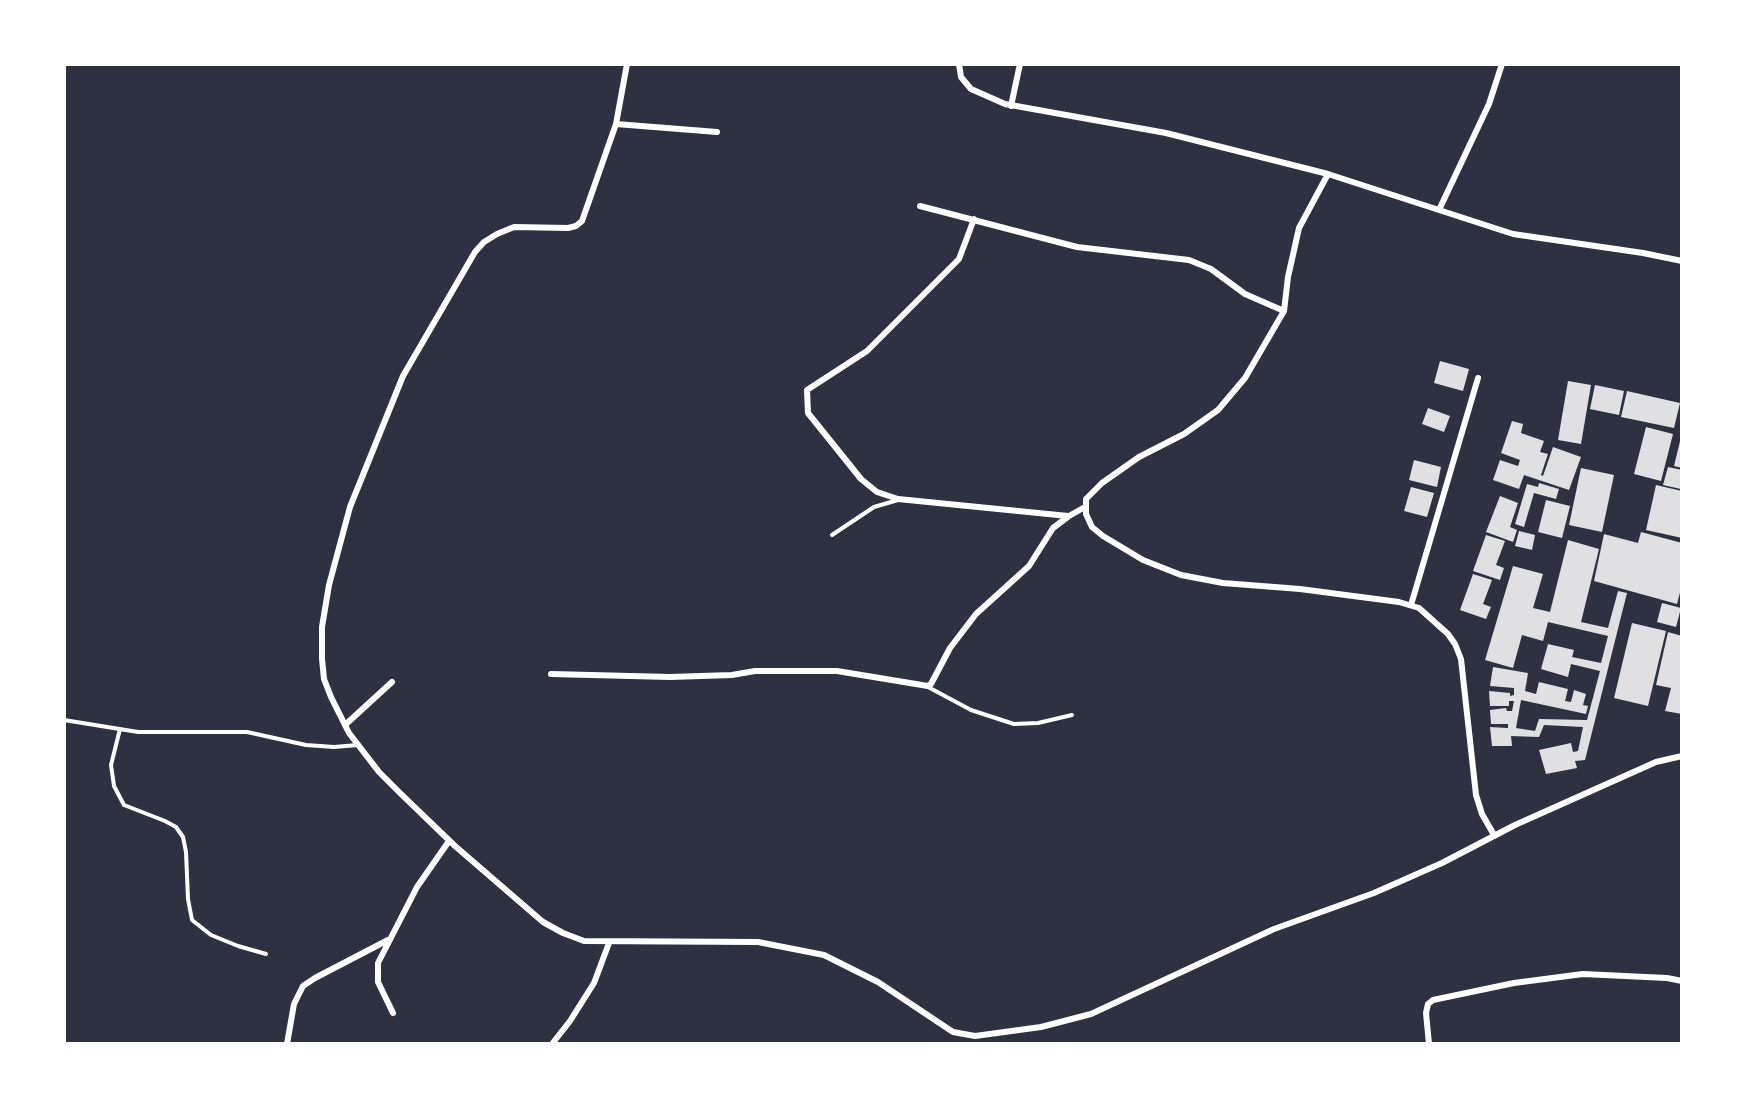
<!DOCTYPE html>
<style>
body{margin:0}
#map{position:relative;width:1746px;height:1108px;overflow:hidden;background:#2d3142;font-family:Quicksand,sans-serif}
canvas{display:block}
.frame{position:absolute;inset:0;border:66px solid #fff;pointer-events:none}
</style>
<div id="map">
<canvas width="1746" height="1108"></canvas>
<div class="frame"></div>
</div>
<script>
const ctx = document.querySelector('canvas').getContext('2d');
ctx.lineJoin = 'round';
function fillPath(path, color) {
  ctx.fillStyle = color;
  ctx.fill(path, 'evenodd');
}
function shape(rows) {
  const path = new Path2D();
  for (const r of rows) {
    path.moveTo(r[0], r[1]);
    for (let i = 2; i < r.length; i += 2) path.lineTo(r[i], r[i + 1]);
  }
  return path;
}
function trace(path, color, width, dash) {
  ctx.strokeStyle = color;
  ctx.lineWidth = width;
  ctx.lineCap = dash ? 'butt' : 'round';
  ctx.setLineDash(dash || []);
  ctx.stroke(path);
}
const building = shape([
 [1440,361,1469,369,1463,391,1434,383],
 [1568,381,1591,385,1581,444,1558,440],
 [1595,385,1624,391,1619,415,1590,409],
 [1627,391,1680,403,1674,428,1621,417],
 [1428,408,1450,416,1444,432,1422,424],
 [1512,421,1523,424,1521,433,1544,441,1540,452,1548,454,1541,475,1543,476,1553,447,1581,457,1569,490,1524,475,1519,489,1493,480,1500,460,1518,466,1520,460,1501,453],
 [1646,427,1673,434,1661,481,1634,474],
 [1681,437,1682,437,1682,468,1674,466],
 [1414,460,1441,467,1437,487,1409,480],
 [1668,467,1682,470,1681,489,1663,485],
 [1581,468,1614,475,1602,532,1569,525],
 [1539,483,1559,489,1556,499,1534,493,1524,527,1515,524,1527,484,1538,487],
 [1656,485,1682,491,1682,538,1646,530],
 [1411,487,1434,493,1427,517,1404,511],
 [1500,496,1518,503,1510,527,1517,530,1513,542,1486,532],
 [1546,500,1570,506,1562,538,1538,532],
 [1519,531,1535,535,1532,550,1515,546],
 [1641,532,1682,543,1682,585,1677,604,1594,581,1604,534,1638,543],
 [1486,535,1505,541,1496,565,1504,568,1500,580,1473,571],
 [1568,540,1599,549,1581,622,1608,628,1618,591,1627,593,1585,760,1575,761,1577,768,1546,774,1539,750,1571,743,1573,752,1578,751,1583,727,1544,725,1539,737,1511,736,1512,746,1492,746,1490,727,1508,728,1508,724,1491,724,1490,710,1506,708,1507,711,1512,711,1514,701,1509,701,1509,706,1490,706,1489,691,1510,693,1510,696,1514,695,1514,688,1490,686,1493,667,1528,673,1525,691,1536,694,1539,682,1568,689,1565,701,1571,702,1574,690,1586,694,1583,705,1588,706,1586,714,1521,700,1516,728,1535,731,1539,719,1587,720,1600,671,1571,664,1568,677,1541,669,1548,644,1574,650,1572,657,1601,663,1608,636,1548,622,1543,641,1522,635,1513,668,1485,660,1513,566,1543,574,1533,608,1550,612],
 [1473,574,1492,580,1483,604,1491,607,1486,619,1460,610],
 [1662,603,1681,608,1676,627,1657,622],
 [1632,623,1666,631,1648,706,1614,698],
 [1668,632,1682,636,1682,714,1665,711,1671,688,1656,685]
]);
const service = shape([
 [832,535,874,507,898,500],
 [928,687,971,710,1014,724,1038,723,1072,715],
 [64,720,138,732,247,732,306,745,334,747,358,745],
 [120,729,111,765,114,786,124,805,165,821,176,827,183,837,186,852,188,899,192,920,211,935,238,946,266,954]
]);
const minor = shape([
 [627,64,616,124,582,221,576,226,568,228,514,227,497,234,484,242,475,252,403,376,350,507,329,585,322,627,322,659,324,679,331,697,349,733,379,772,400,793,455,846,543,922,563,933,584,941,758,942,824,955,878,982,953,1032,975,1036,1041,1027,1091,1014,1274,929,1374,893,1442,863,1515,825,1656,762,1682,756],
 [959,64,961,77,971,89,1005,104,1166,133,1328,174,1513,234,1643,253,1682,261],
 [1011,106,1020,64],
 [616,124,717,132],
 [1328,174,1299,228,1288,277,1284,311,1245,378,1218,410,1184,434,1139,457,1102,483,1086,499,1086,514,1092,527,1103,536,1143,560,1181,575,1223,583,1300,589,1399,602,1419,608,1448,634,1455,644,1461,659,1476,795,1482,814,1494,835],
 [920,206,1077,247,1189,260,1211,269,1245,294,1284,311],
 [1439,210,1489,104,1502,64],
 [974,219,959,259,867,351,807,390,808,413,861,479,877,492,898,499,1068,516],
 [1411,605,1478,378],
 [551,674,670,677,732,675,755,671,837,671,928,686,931,684,950,648,976,614,1029,566,1053,528,1069,516,1085,507],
 [345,725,392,682],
 [393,1013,378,982,378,963,417,887,449,841],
 [287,1044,294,1004,303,986,315,978,388,940],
 [552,1044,570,1021,594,983,609,943],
 [1429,1044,1426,1013,1428,1004,1433,1000,1514,983,1583,974,1667,978,1682,981]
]);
fillPath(building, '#e0e0e3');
trace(service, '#fff', 4);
trace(minor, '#fff', 6);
</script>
